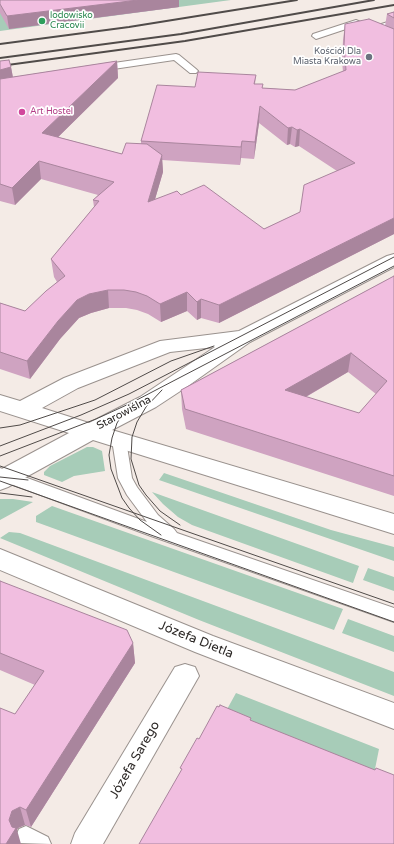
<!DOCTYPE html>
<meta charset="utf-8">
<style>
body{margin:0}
canvas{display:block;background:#f4ebe6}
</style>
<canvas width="394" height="844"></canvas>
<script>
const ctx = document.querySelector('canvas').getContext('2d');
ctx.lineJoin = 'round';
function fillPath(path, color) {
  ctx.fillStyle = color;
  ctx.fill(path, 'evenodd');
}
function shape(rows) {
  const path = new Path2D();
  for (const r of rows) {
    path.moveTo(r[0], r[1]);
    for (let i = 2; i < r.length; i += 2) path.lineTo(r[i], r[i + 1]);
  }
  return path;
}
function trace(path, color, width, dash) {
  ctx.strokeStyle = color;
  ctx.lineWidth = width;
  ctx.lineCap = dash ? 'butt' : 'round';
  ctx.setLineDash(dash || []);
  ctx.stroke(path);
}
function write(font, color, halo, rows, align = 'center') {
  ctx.font = font + ' "Varela Round",sans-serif';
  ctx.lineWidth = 3.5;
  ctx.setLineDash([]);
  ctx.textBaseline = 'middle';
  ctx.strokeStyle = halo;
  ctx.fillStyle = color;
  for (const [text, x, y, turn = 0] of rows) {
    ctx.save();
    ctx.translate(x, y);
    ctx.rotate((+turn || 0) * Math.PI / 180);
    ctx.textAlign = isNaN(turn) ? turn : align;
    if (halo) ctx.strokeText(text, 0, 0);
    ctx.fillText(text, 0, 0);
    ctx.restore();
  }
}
const green = shape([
 [0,0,231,0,0,31],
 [87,447,93,447,102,451,105,471,74,476,62,482,44,475,44,472,50,466],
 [164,473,331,530,394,547,394,561,159,480],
 [152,492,359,566,353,583,192,525,178,517,163,504],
 [0,499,13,499,33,502,0,520],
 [52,506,343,609,334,630,36,522,36,516],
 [9,532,20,533,394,672,394,696,199,620,0,538],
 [368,568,394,577,394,591,363,580],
 [348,619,394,636,394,652,342,633],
 [236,693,379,749,372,784,220,722]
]);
const service = shape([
 [356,20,372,27,394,20,394,26,371,33,355,26,316,39,312,36,313,34,356,20],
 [176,54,179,55,196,69,198,71,196,73,190,73,174,60,100,71,95,68,100,65,176,54],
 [119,435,124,436,126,440,132,478,137,487,158,515,174,529,177,533,394,608,394,622,151,536,0,480,0,468,147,522,127,495,118,478,112,440,114,436,119,435],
 [26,826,48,837,51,844,19,843,16,836,19,829,26,826]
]);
const minor = shape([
 [185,664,195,667,199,676,103,844,71,844,75,833,175,667,185,664]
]);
const tertiary = shape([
 [394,254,394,267,250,342,188,386,156,407,112,430,394,514,394,534,93,440,8,487,0,490,0,470,69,433,0,411,0,395,20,401,64,378,160,341,239,331,387,256,394,254],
 [215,347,140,397,89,423,42,408,78,388,170,352,215,347],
 [0,549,213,636,394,703,394,729,195,652,0,570,0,549]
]);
const tram = shape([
 [162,390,146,407,137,422,132,437,131,459,139,485,146,495,160,511,180,525],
 [130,403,117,423,112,438,109,455,111,469,122,498,129,508,140,520,161,535],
 [0,428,20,425,95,400,171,361,214,346],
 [0,446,81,415,129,394,394,257],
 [0,456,96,419,131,403,394,266],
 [0,466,394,604],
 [0,477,28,480],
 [0,481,394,622],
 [0,493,32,497]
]);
const rail = shape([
 [0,44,129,27,297,0],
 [0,58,181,34,374,0],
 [0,66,185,41,394,5]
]);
const wall = shape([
 [0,0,179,0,179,7,9,29,0,13],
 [394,12,394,234,219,323,201,318,197,320,187,311,161,322,148,314,137,310,126,308,109,308,91,313,79,318,60,339,30,379,0,369,0,303,25,311,57,282,54,277,51,259,94,207,93,200,98,195,41,179,15,205,0,201,0,61,11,67,13,77,117,61,118,78,58,137,122,154,141,144,141,141,195,87,256,75,255,84,263,88,295,90,343,72,342,61,343,40,345,24,385,26,387,14],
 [259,123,287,145,290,144,295,147,299,146,337,171,300,212,264,229,181,195,155,199,163,172,162,160,240,165,241,158,254,159],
 [394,276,394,496,186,429,182,409,181,390],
 [348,372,376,394,359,413,306,397],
 [0,581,133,643,135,663,31,827,25,825,18,828,17,830,0,844,15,714,35,685,0,670]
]);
const shadedWall = shape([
 [138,0,179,0,179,7,9,29,7,16],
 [117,61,118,78,44,151,42,133],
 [11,67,14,84,0,88,0,70],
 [260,106,259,123,254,159,255,142],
 [292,127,290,144,287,145,288,128],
 [300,129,299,146,295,147,297,130],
 [242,141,241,158,240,165,241,147],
 [162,155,163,172,149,220,148,202],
 [39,161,41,179,15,205,12,188],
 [394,218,394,234,219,323,219,305],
 [108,290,109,308,91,313,79,318,60,339,30,379,27,361,58,321,77,300,89,294],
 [187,292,187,311,161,322,160,304],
 [201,299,201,318,197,320,197,302],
 [351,353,348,372,283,410,285,390],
 [133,643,135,663,31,827,26,810],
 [20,807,25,825,18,828,17,830,21,844,6,844,9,820,12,811]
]);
const building = shape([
 [0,0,138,0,7,16,0,4,0,0],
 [394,12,394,18,387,14,394,12],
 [369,19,394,29,394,218,219,305,201,299,197,302,187,292,160,304,147,296,136,292,124,290,108,290,89,294,77,300,58,321,27,361,0,352,0,303,25,311,46,291,65,276,51,259,99,201,93,200,114,182,39,161,12,188,0,184,0,79,117,61,42,133,122,154,126,143,147,144,162,155,148,202,177,191,181,195,204,185,264,229,300,212,304,185,355,163,300,129,297,130,292,127,288,128,260,106,255,142,242,141,241,147,141,141,157,85,195,87,198,72,256,75,254,84,263,84,262,88,295,90,346,70,344,45,345,24,369,19],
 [9,60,11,67,0,70,0,61,9,60],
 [394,276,394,476,185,409,181,390,394,276],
 [351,353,387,381,359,413,285,390,351,353],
 [0,581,127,630,133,643,26,810,20,807,12,811,9,820,12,827,16,828,6,844,0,844,0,708,15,714,44,671,0,653,0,581],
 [220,705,251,718,250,720,375,770,376,768,394,775,394,844,139,844,182,769,180,768,197,738,199,739,217,706,219,707,220,705]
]);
const markers = [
 [42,21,4,"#2e9e5b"],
 [369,57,4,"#6b7280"],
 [22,112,4,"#d1479c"]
];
const farLeisurenames = [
 ["lodowisko",50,16],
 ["Cracovii",50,26]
];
const farWorshipnames = [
 ["Kościół Dla",361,52],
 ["Miasta Krakowa",361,62]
];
const farHotelnames = [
 ["Art Hostel",30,112]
];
const streetNames = [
 ["Starowiślna",124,413,-28]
];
const nearStreetnames = [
 ["Józefa Dietla",196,640,22],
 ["Józefa Sarego",135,760,-60]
];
fillPath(green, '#a7ccb8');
trace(service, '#9a928e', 2);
trace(minor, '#9a928e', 2);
trace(tertiary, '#9a928e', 2);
fillPath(service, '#fff');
fillPath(minor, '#fff');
fillPath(tertiary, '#fff');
trace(tram, '#504b49', 1);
trace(rail, '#504b49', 2);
fillPath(wall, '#cfa3c1');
fillPath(shadedWall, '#a9859d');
fillPath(building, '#f1bee0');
trace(building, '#a9859d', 1);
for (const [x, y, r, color] of markers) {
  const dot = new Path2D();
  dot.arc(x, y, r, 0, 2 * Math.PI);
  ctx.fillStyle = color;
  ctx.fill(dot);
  trace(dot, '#fff', 1.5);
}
write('9px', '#27864d', '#fff', farLeisurenames, 'left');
write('9px', '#5b616d', '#fff', farWorshipnames, 'right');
write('9px', '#b23c85', '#fff', farHotelnames, 'left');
write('11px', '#2c2826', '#fff', streetNames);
write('13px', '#2c2826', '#fff', nearStreetnames);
</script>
